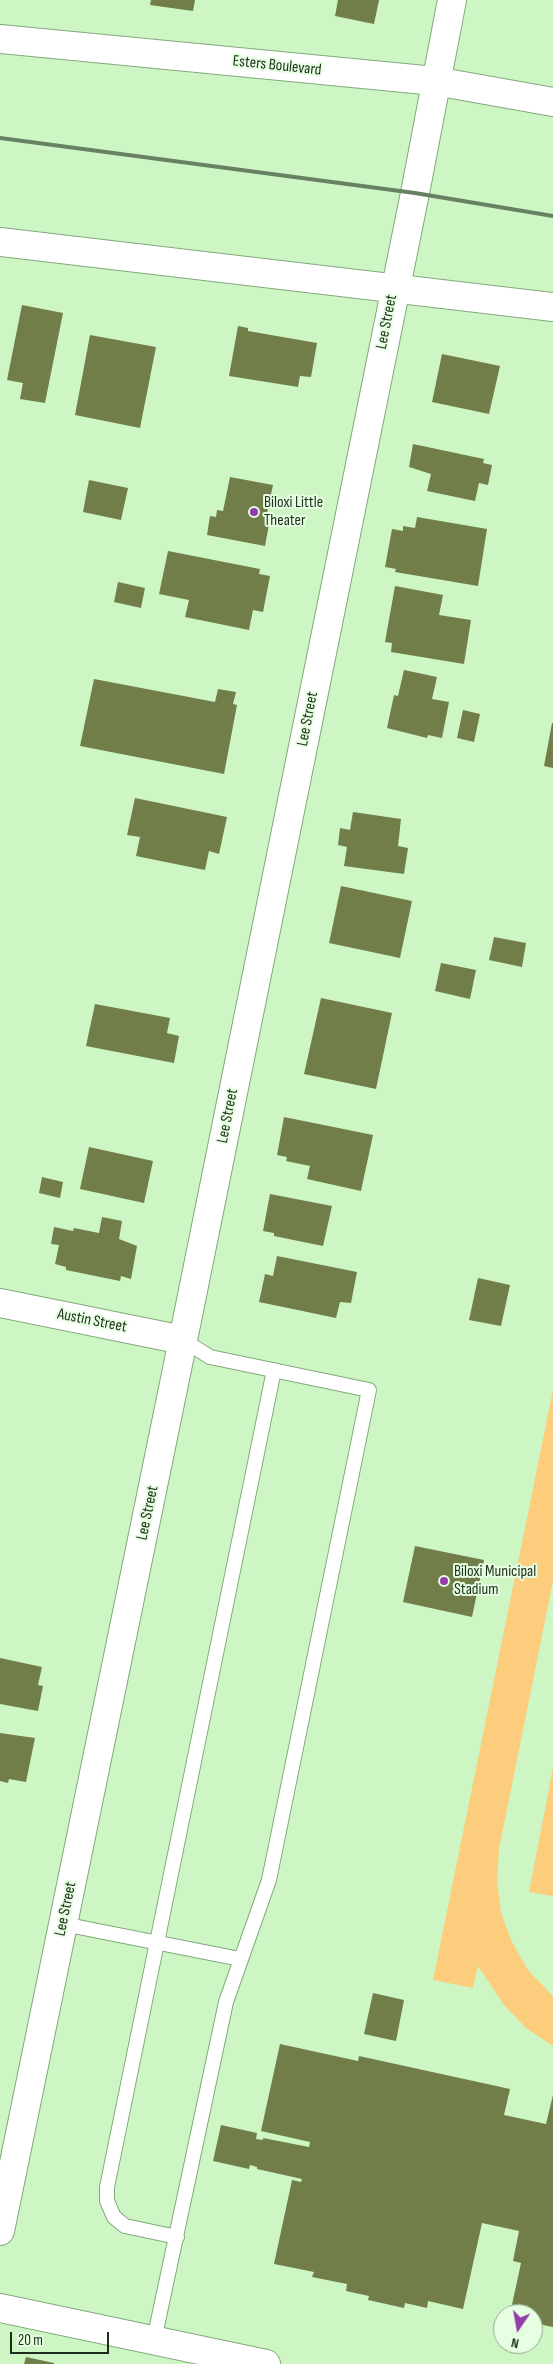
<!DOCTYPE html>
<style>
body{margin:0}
#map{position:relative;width:553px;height:2364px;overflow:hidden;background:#cef6c5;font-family:"Sofia Sans Condensed",sans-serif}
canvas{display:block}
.north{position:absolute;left:493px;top:2304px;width:50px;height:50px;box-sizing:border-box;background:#e6fee1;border:1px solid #96ab92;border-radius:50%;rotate:192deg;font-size:14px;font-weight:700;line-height:20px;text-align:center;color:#1f2e1c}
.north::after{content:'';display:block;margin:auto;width:18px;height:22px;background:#953ca8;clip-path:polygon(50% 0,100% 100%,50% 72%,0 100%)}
.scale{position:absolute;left:10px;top:2332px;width:99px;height:22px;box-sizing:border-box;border:2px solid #1f2e1c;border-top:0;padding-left:6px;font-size:15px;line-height:18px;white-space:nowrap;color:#1f2e1c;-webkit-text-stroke:4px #e6fee1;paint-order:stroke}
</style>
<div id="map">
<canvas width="553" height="2364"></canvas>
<div class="north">N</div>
<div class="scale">20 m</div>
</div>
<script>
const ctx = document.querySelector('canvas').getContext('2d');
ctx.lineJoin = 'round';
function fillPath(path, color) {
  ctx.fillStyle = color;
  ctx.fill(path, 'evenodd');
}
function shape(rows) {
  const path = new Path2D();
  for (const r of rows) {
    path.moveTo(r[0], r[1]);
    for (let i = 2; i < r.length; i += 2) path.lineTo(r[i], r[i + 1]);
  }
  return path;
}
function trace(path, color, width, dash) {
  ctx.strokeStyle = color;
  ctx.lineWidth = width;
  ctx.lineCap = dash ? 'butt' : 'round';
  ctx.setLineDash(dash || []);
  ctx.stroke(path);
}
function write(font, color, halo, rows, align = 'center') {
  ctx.font = font + ' "Sofia Sans Condensed",sans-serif';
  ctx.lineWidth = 4;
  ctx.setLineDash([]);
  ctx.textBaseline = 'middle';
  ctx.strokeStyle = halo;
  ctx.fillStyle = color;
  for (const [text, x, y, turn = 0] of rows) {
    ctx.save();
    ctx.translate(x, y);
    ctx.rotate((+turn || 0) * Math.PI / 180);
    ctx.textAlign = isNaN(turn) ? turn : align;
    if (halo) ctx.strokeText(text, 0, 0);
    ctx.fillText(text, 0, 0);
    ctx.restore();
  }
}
const green = shape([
 [553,1390,553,1581,499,1849,497,1881,501,1913,512,1942,528,1970,553,1996,553,2046,526,2028,504,2005,478,1966,473,1988,433,1980],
 [553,1768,553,1896,529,1892]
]);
const building = shape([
 [151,0,195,0,193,11,150,5],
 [338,0,379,0,374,24,335,16],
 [22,305,63,313,45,403,20,399,23,383,7,380],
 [238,326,248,328,248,331,317,343,311,377,300,376,298,387,229,376],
 [90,335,156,347,140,428,75,415],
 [442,354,500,366,489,414,432,402],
 [413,444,484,459,483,463,492,465,488,485,479,483,475,501,427,491,431,474,409,467],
 [230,477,273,485,266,518,270,519,265,546,207,535,210,516,216,517,217,510,223,511],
 [89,480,128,488,121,520,83,512],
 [417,517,487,529,478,586,395,572,396,569,385,567,392,529,403,531,403,526,415,528],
 [168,551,260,569,259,574,270,576,263,612,253,610,249,630,185,617,189,600,159,594],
 [118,582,145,588,141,608,114,602],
 [395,586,443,595,439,615,471,620,464,664,391,652,392,643,385,642],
 [404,670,437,677,432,699,449,702,442,738,428,735,427,738,387,728,394,695,398,696],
 [94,679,215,702,218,689,236,692,233,704,237,705,224,774,80,746],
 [463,710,480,714,474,742,457,738],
 [552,723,553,723,553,768,544,766],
 [135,798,227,817,219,854,209,851,205,870,136,856,140,837,127,835],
 [353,812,401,819,398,846,408,848,404,874,344,866,347,847,338,845,340,828,350,830],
 [341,886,412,901,400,958,329,943],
 [494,937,526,943,522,967,489,960],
 [441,963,476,970,470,999,435,991],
 [321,998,392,1013,376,1089,304,1074],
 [95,1004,170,1018,167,1033,179,1036,174,1063,86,1046],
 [284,1117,373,1135,361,1191,307,1179,310,1166,286,1161,287,1157,277,1155],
 [89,1147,153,1161,144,1203,80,1189],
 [42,1177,63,1182,60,1198,39,1193],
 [270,1194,332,1206,323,1246,274,1236,274,1233,263,1231],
 [102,1217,122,1221,119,1239,137,1246,131,1279,121,1276,120,1281,66,1270,66,1267,55,1264,59,1245,51,1244,54,1227,73,1231,74,1228,99,1233],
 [277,1256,357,1272,351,1303,340,1302,336,1318,259,1302,265,1274,273,1276],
 [478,1278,510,1285,501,1326,469,1320],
 [415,1546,484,1560,472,1617,403,1602],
 [0,1658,42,1667,38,1685,43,1686,38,1711,0,1704],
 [0,1733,35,1738,26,1782,9,1779,8,1783,0,1781],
 [373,1993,404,2000,396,2041,364,2034],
 [280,2044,358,2061,359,2056,510,2089,504,2115,546,2124,553,2095,553,2327,533,2323,533,2314,510,2314,521,2263,513,2261,519,2231,482,2223,463,2309,428,2301,427,2308,405,2303,404,2308,368,2300,369,2296,346,2291,347,2284,312,2277,314,2272,274,2264,292,2180,301,2182,302,2179,257,2169,257,2167,250,2165,249,2169,213,2161,221,2125,257,2133,256,2139,263,2140,263,2138,309,2147,310,2142,261,2131],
 [26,2357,54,2363,54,2364,24,2364]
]);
const service = shape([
 [63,1924,240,1959],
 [177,2237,125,2226,114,2217,107,2201,107,2187,274,1370],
 [154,2340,226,2002,269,1880,369,1390,210,1357,183,1340]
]);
const minor = shape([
 [0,39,435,81,553,102],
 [0,1303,183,1340]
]);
const tertiary = shape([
 [0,242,553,307],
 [0,2231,183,1340,415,193,452,0]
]);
const secondary = shape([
 [0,2308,266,2364]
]);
const rail = shape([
 [0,138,415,193,553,216]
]);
const markers = [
 [254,512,5,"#953ca8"],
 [444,1581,5,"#953ca8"]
];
const streetNames = [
 ["Esters Boulevard",277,66,6],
 ["Lee Street",387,322,-79],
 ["Lee Street",308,719,-79],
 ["Lee Street",228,1116,-79],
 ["Austin Street",92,1321,11],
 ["Lee Street",148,1513,-78],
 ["Lee Street",66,1909,-78]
];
const poiNames = [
 ["Biloxi Little",264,503],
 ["Theater",264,521],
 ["Biloxi Municipal",454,1572],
 ["Stadium",454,1590]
];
fillPath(green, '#fbcd7d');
fillPath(building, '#717e49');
trace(service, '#83a97c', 16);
trace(minor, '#83a97c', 30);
trace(tertiary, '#83a97c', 30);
trace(secondary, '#83a97c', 30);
trace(service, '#fff', 14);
trace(minor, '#fff', 28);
trace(tertiary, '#fff', 28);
trace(secondary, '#fff', 28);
trace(rail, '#678162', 4);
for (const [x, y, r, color] of markers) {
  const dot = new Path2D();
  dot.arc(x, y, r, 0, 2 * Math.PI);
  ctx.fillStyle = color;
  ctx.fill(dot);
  trace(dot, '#e6fee1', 2);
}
write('16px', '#1f2e1c', '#e6fee1', streetNames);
write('16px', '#1f2e1c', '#e6fee1', poiNames, 'left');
</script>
